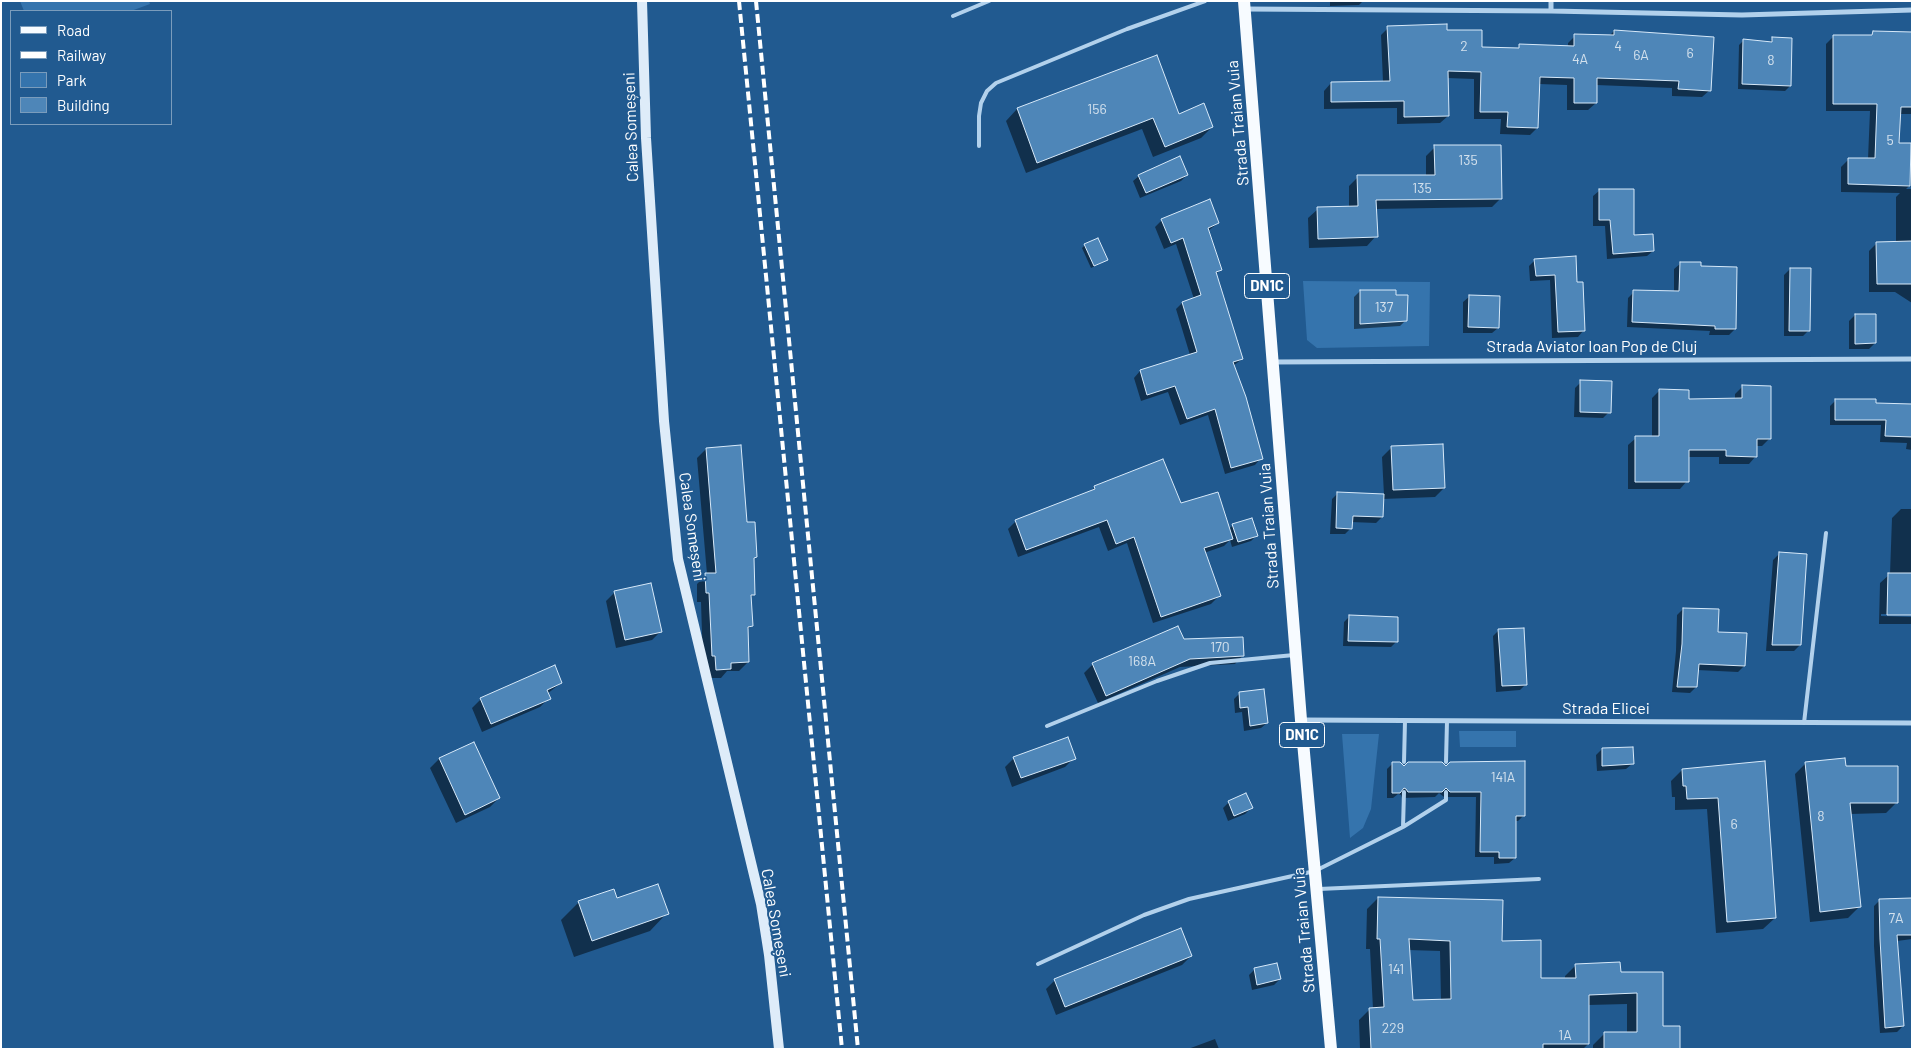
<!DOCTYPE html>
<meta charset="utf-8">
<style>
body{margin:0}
#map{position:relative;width:1913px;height:1050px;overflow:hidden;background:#215a90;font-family:Barlow,sans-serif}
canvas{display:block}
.frame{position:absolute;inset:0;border:2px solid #fff;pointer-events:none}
.legend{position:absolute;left:10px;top:10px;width:162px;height:115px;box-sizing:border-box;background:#215a90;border:1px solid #7a9cbc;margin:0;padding:6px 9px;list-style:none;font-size:15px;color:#fff}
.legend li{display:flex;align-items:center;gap:10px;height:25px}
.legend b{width:25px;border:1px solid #7a9cbc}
</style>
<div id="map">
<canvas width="1913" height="1050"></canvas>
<div class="frame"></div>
<ul class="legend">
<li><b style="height:6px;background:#f7fbff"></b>Road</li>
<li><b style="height:6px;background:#fff"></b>Railway</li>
<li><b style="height:14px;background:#3574ad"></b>Park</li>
<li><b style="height:14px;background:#4e86b8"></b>Building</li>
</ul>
</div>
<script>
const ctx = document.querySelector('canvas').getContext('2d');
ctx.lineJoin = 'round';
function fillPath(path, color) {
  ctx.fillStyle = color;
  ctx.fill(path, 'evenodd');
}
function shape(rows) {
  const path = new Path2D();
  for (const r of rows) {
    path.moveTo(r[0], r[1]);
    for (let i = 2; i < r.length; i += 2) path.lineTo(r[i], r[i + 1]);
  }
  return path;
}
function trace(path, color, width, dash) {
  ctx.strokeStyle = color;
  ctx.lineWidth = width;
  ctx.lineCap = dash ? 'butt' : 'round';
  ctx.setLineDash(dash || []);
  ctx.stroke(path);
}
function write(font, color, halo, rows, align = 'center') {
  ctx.font = font + ' Barlow,sans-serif';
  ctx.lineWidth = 4;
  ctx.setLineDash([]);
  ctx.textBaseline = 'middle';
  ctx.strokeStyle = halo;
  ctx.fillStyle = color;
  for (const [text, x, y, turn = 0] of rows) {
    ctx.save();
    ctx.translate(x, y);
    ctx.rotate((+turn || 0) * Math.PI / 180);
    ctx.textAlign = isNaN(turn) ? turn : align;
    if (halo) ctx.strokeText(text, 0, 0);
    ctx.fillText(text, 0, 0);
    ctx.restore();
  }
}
const green = shape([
 [20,1,149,1,150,4,131,11,24,11],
 [1303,281,1430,282,1429,346,1317,348,1307,340],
 [1459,731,1516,731,1516,747,1460,747],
 [1342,734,1379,734,1371,809,1363,828,1350,838]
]);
const shadow = shape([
 [1330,1,1363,1,1359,5,1330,6],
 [1388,28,1446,32,1481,48,1517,49,1520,46,1568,47,1568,43,1575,36,1609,36,1614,31,1710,90,1702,97,1672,96,1672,88,1596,85,1596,103,1588,110,1567,110,1567,85,1539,84,1537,128,1530,135,1500,134,1501,119,1474,119,1474,79,1447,78,1448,116,1440,123,1397,124,1397,108,1324,109,1324,91,1331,83,1383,82,1381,35],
 [1873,33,1912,33,1912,114,1899,114,1898,144,1909,186,1906,189,1912,189,1912,303,1895,292,1869,292,1869,251,1877,243,1896,243,1896,197,1900,193,1841,192,1841,167,1849,159,1868,159,1870,111,1826,111,1826,44,1834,36,1870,36],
 [1773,39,1790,86,1785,91,1738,89,1739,45,1744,40,1769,42],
 [1156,57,1178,115,1212,127,1201,138,1153,157,1142,129,1026,173,1006,121,1017,109],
 [1435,147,1501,198,1492,207,1375,209,1376,236,1367,246,1309,248,1308,218,1318,209,1349,207,1349,186,1358,177,1426,176,1426,156],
 [1187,175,1181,181,1140,198,1133,181,1139,176],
 [1599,191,1633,236,1653,251,1647,256,1607,259,1605,226,1593,226,1593,196],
 [1162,220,1218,223,1208,231,1221,269,1216,274,1242,359,1233,366,1261,458,1255,465,1225,474,1208,415,1180,425,1168,392,1141,401,1134,378,1140,371,1190,355,1176,309,1182,303,1194,299,1176,244,1164,249,1155,227],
 [1085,245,1107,260,1091,268,1082,248],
 [1535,260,1576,283,1583,331,1578,337,1552,338,1550,280,1530,281,1529,266],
 [1680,264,1700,267,1735,329,1729,335,1709,335,1710,331,1627,327,1628,298,1634,292,1674,293,1674,269],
 [1790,269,1809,330,1803,336,1784,336,1784,275],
 [1360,291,1394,296,1406,320,1400,326,1354,329,1354,297],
 [1469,297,1498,328,1492,333,1463,333,1463,302],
 [1855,315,1875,343,1869,349,1849,349,1849,321],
 [1581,382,1609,412,1603,418,1574,417,1575,388],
 [1742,387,1769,439,1762,446,1756,446,1756,456,1749,464,1719,464,1719,457,1687,457,1687,481,1680,489,1628,489,1628,445,1636,438,1652,438,1652,398,1659,391,1688,400,1735,399,1735,394],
 [1836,400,1875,404,1912,412,1912,450,1906,449,1907,443,1880,442,1881,425,1830,425,1830,406],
 [1391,448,1444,488,1435,497,1382,499,1382,517,1376,523,1351,522,1351,528,1345,534,1330,534,1332,499,1338,493,1384,495,1382,457],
 [706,449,746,524,756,557,752,560,754,594,750,598,751,626,746,631,748,662,739,671,727,671,721,678,707,678,703,664,701,602,697,602,697,584,707,574,697,458],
 [1163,461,1180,504,1229,529,1233,525,1257,535,1251,541,1232,547,1230,540,1224,546,1204,553,1219,596,1211,604,1153,623,1127,543,1108,551,1099,527,1018,557,1008,529,1016,521,1089,493,1094,488],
 [1901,509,1912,509,1912,614,1881,614,1881,616,1912,617,1912,624,1879,624,1880,583,1890,574,1892,518],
 [1779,554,1800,645,1794,651,1766,651,1773,560],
 [615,592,661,631,652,640,616,648,606,601],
 [1683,609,1716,633,1744,666,1738,672,1697,670,1696,687,1690,693,1672,692,1676,651,1677,615],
 [1350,616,1396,642,1391,647,1343,646,1344,622],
 [1499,630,1526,684,1520,690,1496,692,1493,636],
 [1183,640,1243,655,1235,664,1180,667,1098,703,1084,673,1093,664],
 [561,683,547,694,549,698,540,707,482,732,472,708,481,699],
 [1240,693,1267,723,1261,728,1244,731,1242,712,1235,713,1234,699],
 [473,743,499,798,490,807,456,823,430,768,439,759],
 [1602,749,1632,764,1626,769,1597,771,1596,755],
 [1014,758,1074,758,1065,767,1012,787,1005,767],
 [1393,763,1404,767,1446,767,1524,815,1518,821,1515,821,1515,858,1509,863,1494,864,1494,857,1475,857,1476,797,1444,797,1439,793,1435,797,1402,798,1401,795,1398,794,1393,798,1387,798,1387,769],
 [1764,763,1775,918,1763,929,1716,933,1707,809,1675,810,1675,797,1672,797,1671,781,1682,770],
 [1806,763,1845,768,1897,802,1886,813,1850,814,1859,907,1848,918,1810,922,1795,774],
 [1229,802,1251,808,1245,814,1228,821,1223,808],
 [1378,898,1501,942,1540,979,1565,979,1565,976,1576,965,1619,973,1662,973,1662,1027,1679,1049,1593,1049,1593,1045,1604,1034,1627,1033,1627,1004,1588,1005,1588,1044,1583,1049,1360,1049,1359,1020,1370,1009,1373,1009,1370,949,1366,949,1367,909],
 [1408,950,1440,951,1441,1001,1412,1001],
 [616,900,667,913,650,931,574,957,561,920,579,902],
 [1880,900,1912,900,1912,939,1897,941,1903,1026,1897,1032,1880,1033,1874,946,1874,906],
 [1191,956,1182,965,1056,1015,1046,989,1055,980],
 [1255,969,1280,979,1274,985,1252,990,1249,975],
 [1215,1039,1219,1049,1188,1049]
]);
const building = shape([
 [1447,24,1447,30,1482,30,1482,47,1519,48,1519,44,1574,46,1574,34,1614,35,1614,30,1714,37,1711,91,1678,89,1679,81,1597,78,1597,103,1574,103,1574,78,1540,77,1538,128,1507,127,1508,112,1480,112,1481,72,1448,71,1449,116,1404,117,1404,101,1331,102,1331,82,1390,81,1387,26,1447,24],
 [1873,31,1912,32,1912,107,1901,107,1899,143,1911,143,1910,186,1848,184,1848,158,1875,158,1877,104,1833,104,1833,35,1872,35,1873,31],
 [1772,37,1792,38,1791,86,1742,84,1743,39,1772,42,1772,37],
 [1157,55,1179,114,1204,103,1213,127,1165,147,1153,118,1037,163,1017,108,1157,55],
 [1434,145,1501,145,1502,199,1376,200,1378,237,1318,239,1317,207,1358,206,1357,175,1435,175,1434,145],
 [1180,156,1188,175,1146,193,1138,175,1180,156],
 [1599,189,1634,189,1634,235,1653,234,1654,251,1613,254,1610,220,1599,220,1599,189],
 [1210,199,1219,223,1208,228,1222,270,1216,272,1243,359,1233,362,1246,397,1263,459,1231,468,1215,409,1187,419,1175,386,1147,395,1140,370,1197,352,1182,302,1201,295,1183,238,1171,243,1161,219,1210,199],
 [1098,238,1108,260,1094,266,1084,244,1098,238],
 [1912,241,1912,284,1877,284,1876,242,1912,241],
 [1576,256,1577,282,1583,282,1585,331,1558,332,1555,275,1536,276,1534,259,1576,256],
 [1680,262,1701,262,1701,266,1737,267,1736,329,1715,329,1715,326,1632,322,1633,290,1679,291,1680,262],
 [1790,268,1811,268,1810,331,1789,331,1790,268],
 [1360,290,1396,290,1396,295,1408,295,1407,321,1360,324,1360,290],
 [1469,295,1500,296,1499,328,1468,327,1469,295],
 [1855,314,1876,314,1876,343,1855,344,1855,314],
 [1580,380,1612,381,1611,413,1580,412,1580,380],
 [1742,385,1771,386,1771,439,1757,439,1757,457,1726,456,1726,450,1689,450,1689,482,1635,482,1635,436,1659,436,1659,389,1689,390,1689,399,1742,398,1742,385],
 [1835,399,1876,399,1876,403,1912,404,1912,437,1885,436,1886,420,1835,420,1835,399],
 [1443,444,1445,488,1393,490,1391,446,1443,444],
 [741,445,747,522,755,522,757,557,754,558,755,595,751,595,753,626,748,627,749,662,731,663,731,669,716,670,715,656,712,656,709,593,706,593,705,573,716,573,706,448,741,445],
 [1163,459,1181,503,1218,492,1233,539,1204,548,1221,596,1161,617,1134,537,1116,544,1107,520,1026,550,1015,520,1095,489,1094,486,1163,459],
 [1337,492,1384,494,1383,517,1353,516,1352,529,1336,528,1337,492],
 [1252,518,1258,536,1238,542,1232,524,1252,518],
 [1779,552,1807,554,1801,645,1772,645,1779,552],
 [1888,573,1912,573,1912,615,1887,615,1888,573],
 [651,583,662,632,625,640,614,591,651,583],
 [1683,608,1719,609,1718,632,1747,633,1745,666,1699,664,1697,687,1677,687,1682,644,1683,608],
 [1349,615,1398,617,1398,642,1348,641,1349,615],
 [1178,626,1184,639,1243,637,1244,656,1190,659,1106,696,1092,663,1178,626],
 [1524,628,1527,685,1502,686,1498,629,1524,628],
 [555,665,562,683,547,690,551,699,491,724,480,698,555,665],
 [1264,689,1268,723,1250,726,1248,707,1240,708,1239,692,1264,689],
 [1068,737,1076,759,1021,778,1013,757,1068,737],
 [474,742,500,798,465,815,439,758,474,742],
 [1633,747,1634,764,1602,766,1602,748,1633,747],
 [1845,758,1846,766,1898,766,1898,803,1850,803,1861,907,1820,912,1805,762,1845,758],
 [1525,761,1525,816,1516,816,1516,858,1499,858,1499,852,1480,852,1481,792,1450,792,1446,788,1442,792,1408,792,1406,789,1404,788,1400,793,1392,793,1392,762,1400,762,1404,766,1408,762,1442,762,1446,766,1450,762,1525,761],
 [1765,761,1776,918,1727,922,1718,798,1687,799,1686,786,1683,786,1682,769,1765,761],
 [1246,793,1253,808,1234,816,1228,801,1246,793],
 [658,884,669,914,592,941,578,901,614,889,617,898,658,884],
 [1378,897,1503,900,1502,941,1541,940,1541,978,1576,978,1575,964,1620,962,1621,972,1663,972,1663,1026,1680,1026,1680,1049,1604,1049,1604,1032,1637,1032,1637,993,1589,995,1589,1044,1543,1044,1543,1049,1371,1049,1369,1008,1384,1007,1380,939,1377,939,1378,897],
 [1409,939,1450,941,1451,999,1413,1000,1409,939],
 [1912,898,1912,935,1897,935,1904,1026,1885,1028,1880,939,1879,899,1912,898],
 [1181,928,1192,956,1065,1007,1054,979,1181,928],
 [1277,963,1281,979,1257,985,1254,968,1277,963]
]);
const service = shape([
 [953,16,989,1],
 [979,146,979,116,981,103,987,91,996,83,1127,29,1205,1],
 [1804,723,1826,533],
 [1047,726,1157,681,1210,663,1294,655],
 [1404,762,1405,721],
 [1446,762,1447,721],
 [1403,827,1404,792],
 [1319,889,1539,879],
 [1038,964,1144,915,1189,899,1315,871,1403,827,1446,800,1446,792]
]);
const minor = shape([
 [1551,1,1551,11],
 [1245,9,1551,11,1742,15,1912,10],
 [1272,362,1912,359],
 [1302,720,1912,723]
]);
const secondary = shape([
 [642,1,646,138,664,421,678,559,761,904,769,955,779,1049]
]);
const primary = shape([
 [1244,1,1301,720,1331,1049]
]);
const rail = shape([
 [739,1,842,1049],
 [756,1,858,1049]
]);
const numberNames = [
 ["2",1464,46],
 ["4",1618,46],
 ["6",1690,53],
 ["6A",1641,55],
 ["4A",1580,59],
 ["8",1771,60],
 ["156",1097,109],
 ["5",1890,140],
 ["135",1468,160],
 ["135",1422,188],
 ["137",1384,307],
 ["170",1220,647],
 ["168A",1142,661],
 ["141A",1503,777],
 ["8",1821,816],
 ["6",1734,824],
 ["7A",1896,918],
 ["141",1396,969],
 ["229",1393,1028],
 ["1A",1565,1035]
];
const shields = [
 [1267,286,45],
 [1302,735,45]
];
const shieldNames = [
 ["DN1C",1267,286],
 ["DN1C",1302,735]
];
const streetNames = [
 ["Strada Traian Vuia",1238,123,-95],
 ["Calea Someșeni",631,127,-92],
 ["Strada Aviator Ioan Pop de Cluj",1592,347],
 ["Strada Traian Vuia",1269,526,-94],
 ["Calea Someșeni",692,527,82],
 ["Strada Elicei",1606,709],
 ["Calea Someșeni",776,923,80],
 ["Strada Traian Vuia",1304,930,-95]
];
fillPath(green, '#3574ad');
fillPath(shadow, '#0007');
fillPath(building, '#4e86b8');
trace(building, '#d7e9f9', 1);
trace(service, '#b2d1ec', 4);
trace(minor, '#b2d1ec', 5);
trace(secondary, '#deecf9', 10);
trace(primary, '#f7fbff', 12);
trace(rail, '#fff', 4, [9, 4]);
write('14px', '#d3e1ed', null, numberNames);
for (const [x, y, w] of shields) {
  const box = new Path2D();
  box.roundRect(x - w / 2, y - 12.5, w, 25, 4);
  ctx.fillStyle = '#215a90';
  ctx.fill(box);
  trace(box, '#fff', 1);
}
write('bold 15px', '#fff', null, shieldNames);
write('16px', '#fff', '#215a90', streetNames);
</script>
